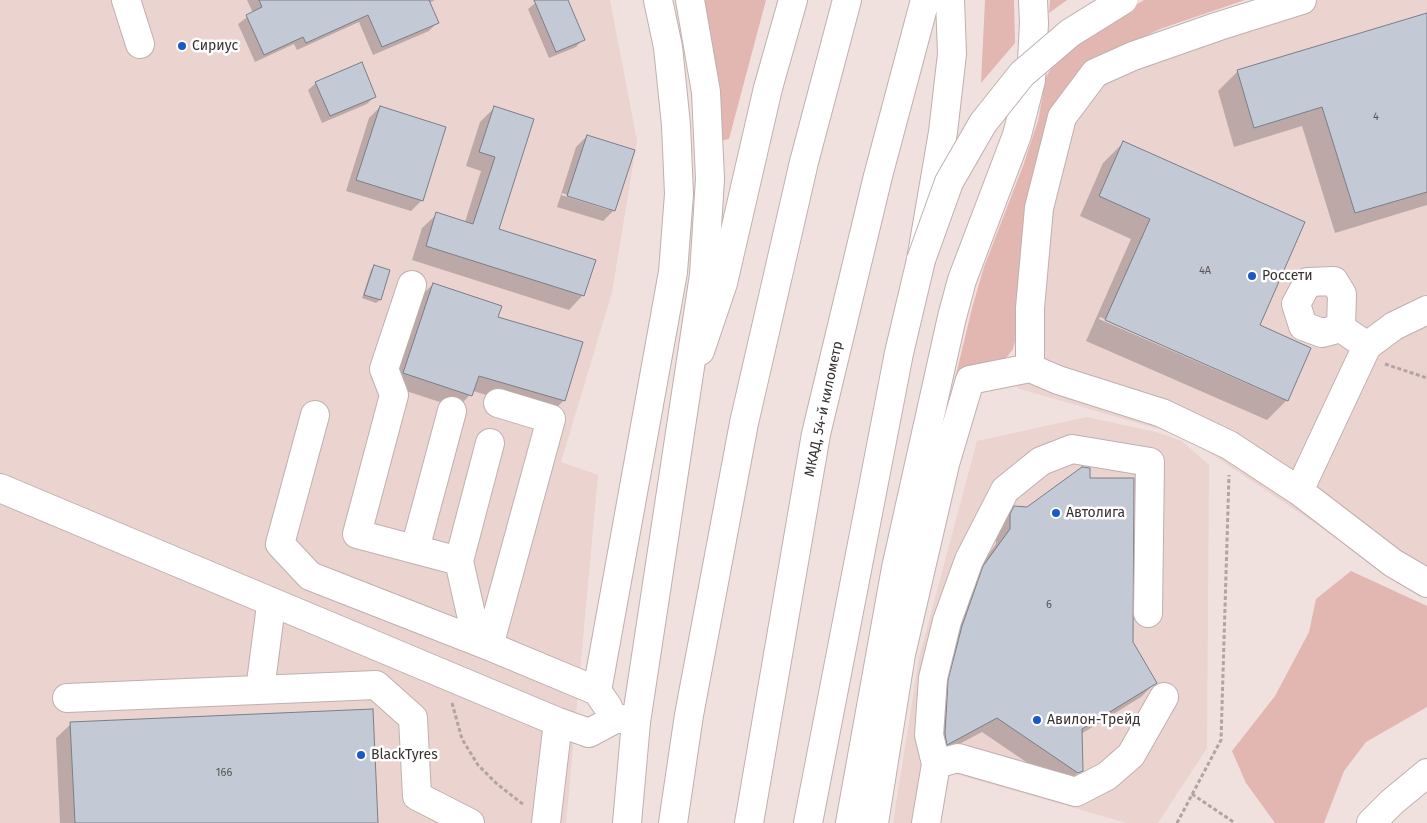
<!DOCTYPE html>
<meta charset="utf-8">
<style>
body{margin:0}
canvas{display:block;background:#f0e0de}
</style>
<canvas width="1427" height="823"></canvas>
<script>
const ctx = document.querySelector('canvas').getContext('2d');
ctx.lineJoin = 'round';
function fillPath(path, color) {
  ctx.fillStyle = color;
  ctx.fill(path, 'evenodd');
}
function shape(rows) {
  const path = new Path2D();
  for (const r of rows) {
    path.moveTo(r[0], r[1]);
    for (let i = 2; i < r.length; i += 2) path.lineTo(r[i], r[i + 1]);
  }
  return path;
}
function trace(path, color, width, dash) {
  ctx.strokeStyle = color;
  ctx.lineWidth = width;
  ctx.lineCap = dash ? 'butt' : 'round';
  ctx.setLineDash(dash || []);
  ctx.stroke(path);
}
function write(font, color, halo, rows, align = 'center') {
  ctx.font = font + ' "Fira Sans",sans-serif';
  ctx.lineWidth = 5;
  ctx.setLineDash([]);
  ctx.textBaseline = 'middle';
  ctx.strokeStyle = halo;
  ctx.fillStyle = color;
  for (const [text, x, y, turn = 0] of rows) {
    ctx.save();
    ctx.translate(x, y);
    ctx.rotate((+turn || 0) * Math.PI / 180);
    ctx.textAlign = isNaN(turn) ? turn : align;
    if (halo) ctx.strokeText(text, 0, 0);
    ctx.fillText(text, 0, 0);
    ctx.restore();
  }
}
const built = shape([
 [0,0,610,0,637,141,612,292,561,462,598,475,566,823,0,823],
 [1273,0,1427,0,1427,598,1186,437,1017,388,1053,113,1090,70],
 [1087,417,1156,432,1182,441,1209,465,1207,748,1158,823,1127,823,945,771,936,823,893,823,919,658,977,441]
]);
const green = shape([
 [701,0,766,0,729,139,719,141,714,58],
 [985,0,1014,0,1015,43,981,83],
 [1050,0,1067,0,1049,13],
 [1144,0,1245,0,1160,29,1110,54,1084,71,1013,349,1003,362,957,380,955,379,972,308,984,267,1023,166,1038,121,1046,77,1052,67,1087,34],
 [1351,571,1427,606,1427,707,1366,742,1344,771,1324,823,1275,823,1246,783,1232,751,1275,696,1309,632,1316,599]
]);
const shadow = shape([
 [247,0,435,0,429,3,437,23,429,31,373,55,359,22,297,50,294,44,255,62,238,24,253,13],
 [539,0,567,0,583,39,576,47,549,58,528,9],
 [1427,14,1427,205,1335,233,1302,126,1234,147,1218,91,1238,71],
 [316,83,375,96,367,104,322,123,308,90],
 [380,107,422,200,411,211,346,191,369,118],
 [494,108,498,230,583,295,569,310,412,260,422,228,437,214,465,222,481,171,466,166,480,122],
 [587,136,614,210,603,221,557,207,576,147],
 [562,193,609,208,609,210,561,195],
 [1123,143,1258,326,1287,400,1267,420,1086,341,1131,239,1080,216,1103,163],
 [1100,317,1280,395,1280,398,1099,319],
 [374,266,389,271,380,300,376,303,362,298,371,270],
 [433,284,497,318,564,400,551,414,473,391,458,408,391,386,420,297],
 [1089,479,1132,642,1155,683,1141,697,1081,734,1081,770,1063,787,982,732,933,758,931,749,969,582,996,544,996,530,1000,522,1015,508,1027,508],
 [71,724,377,823,60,823,56,738]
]);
const building = shape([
 [259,0,429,0,439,23,382,47,368,15,306,43,303,37,264,55,246,15,262,7,259,0],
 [534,0,568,0,585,40,556,52,534,0],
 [1427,13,1427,192,1355,213,1322,107,1254,128,1237,70,1427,13],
 [362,62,376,97,330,116,315,82,362,62],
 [380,106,446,127,423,201,356,180,380,106],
 [494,106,534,119,499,229,596,260,584,296,426,246,436,212,473,224,495,157,479,152,494,106],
 [587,135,635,150,615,211,567,196,587,135],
 [1123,141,1305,222,1260,325,1311,348,1288,401,1105,320,1150,219,1099,196,1123,141],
 [374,265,390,270,381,300,364,295,374,265],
 [433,283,502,306,498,317,583,342,565,401,479,376,472,396,403,373,433,283],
 [1082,467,1090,468,1090,478,1134,478,1133,642,1157,683,1082,729,1083,771,1078,773,997,718,947,745,945,734,948,680,962,626,983,566,1010,529,1010,514,1014,506,1027,507,1082,467],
 [373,709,378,823,75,823,70,722,373,709]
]);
const path = shape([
 [1385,364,1427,378],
 [452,703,462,739,478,765,497,784,524,805],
 [1192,794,1235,823],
 [1177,823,1221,740,1229,475]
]);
const minor = shape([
 [126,0,140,44],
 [412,285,384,369,394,395,357,534,459,561],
 [1427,310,1394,326,1367,346,1299,491,1393,563,1427,583],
 [1341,328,1322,333,1303,326,1296,304,1308,282,1334,281,1342,294,1341,328,1367,346],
 [315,415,280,544,310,576,489,646,597,691,608,707],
 [0,488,558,722,589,733,617,718,636,722],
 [1299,491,1229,445,1162,413,1058,380,1030,368,1030,308,1039,208,1062,117,1095,73,1133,56,1219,26,1302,0],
 [415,549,452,411],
 [477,641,459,561,490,443],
 [489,646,551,419,498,403],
 [260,690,270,613,274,603],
 [597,691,673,272,679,194,676,125,668,47,658,0],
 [67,698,376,685,413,718,417,796,470,823],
 [936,764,958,758,1076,792,1107,776,1131,755,1164,697],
 [546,823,558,722],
 [874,823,901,654,945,464,970,380,1030,368],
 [926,823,936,764,929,735,933,678,947,621,969,560,1005,490,1041,461,1072,449,1150,462,1148,613],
 [1371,823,1392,802,1427,773]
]);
const major = shape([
 [700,351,723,283,768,88,793,0],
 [850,823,896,568,952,317,962,280,1017,135,1031,80,1034,23,1033,0]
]);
const highway = shape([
 [627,823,636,722,704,275,710,179,706,92,690,0],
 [673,823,689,715,744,423,804,162,847,0],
 [749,823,816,434,878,176,925,0],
 [808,823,899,353,921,260,943,132,952,54,950,0]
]);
const majorBridge = shape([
 [921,260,949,182,983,123,1022,74,1070,33,1123,0]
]);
const markers = [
 [182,46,5,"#1b59c5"],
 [1252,276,5,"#1b59c5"],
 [1056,513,5,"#1b59c5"],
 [1037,720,5,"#1b59c5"],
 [361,755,5,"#1b59c5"]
];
const numberNames = [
 ["4",1376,117],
 ["4А",1205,271],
 ["6",1049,605],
 ["166",224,773]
];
const poiNames = [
 ["Сириус",192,46],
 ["Россети",1262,276],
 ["Автолига",1066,513],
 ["Авилон-Трейд",1047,720],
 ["BlackTyres",371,755]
];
const streetNames = [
 ["МКАД, 54-й километр",824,409,-78]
];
fillPath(built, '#ebd3d0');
fillPath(green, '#e2b7b1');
fillPath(shadow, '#0003');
fillPath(building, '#c3c9d5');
trace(building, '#797f8a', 1);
trace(minor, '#bfb0ae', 30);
trace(major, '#bfb0ae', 30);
trace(highway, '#bfb0ae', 30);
trace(path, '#b1a4a2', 3, [4, 2.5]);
trace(minor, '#fff', 28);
trace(major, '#fff', 28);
trace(highway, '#fff', 28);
trace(majorBridge, '#bfb0ae', 30, []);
trace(majorBridge, '#fff', 28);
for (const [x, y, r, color] of markers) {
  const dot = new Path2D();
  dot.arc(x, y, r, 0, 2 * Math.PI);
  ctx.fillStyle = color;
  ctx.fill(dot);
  trace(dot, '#fff', 2);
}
write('11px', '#5a5759', null, numberNames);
write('14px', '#373130', '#fff', poiNames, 'left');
write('14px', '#373130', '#fff', streetNames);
</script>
